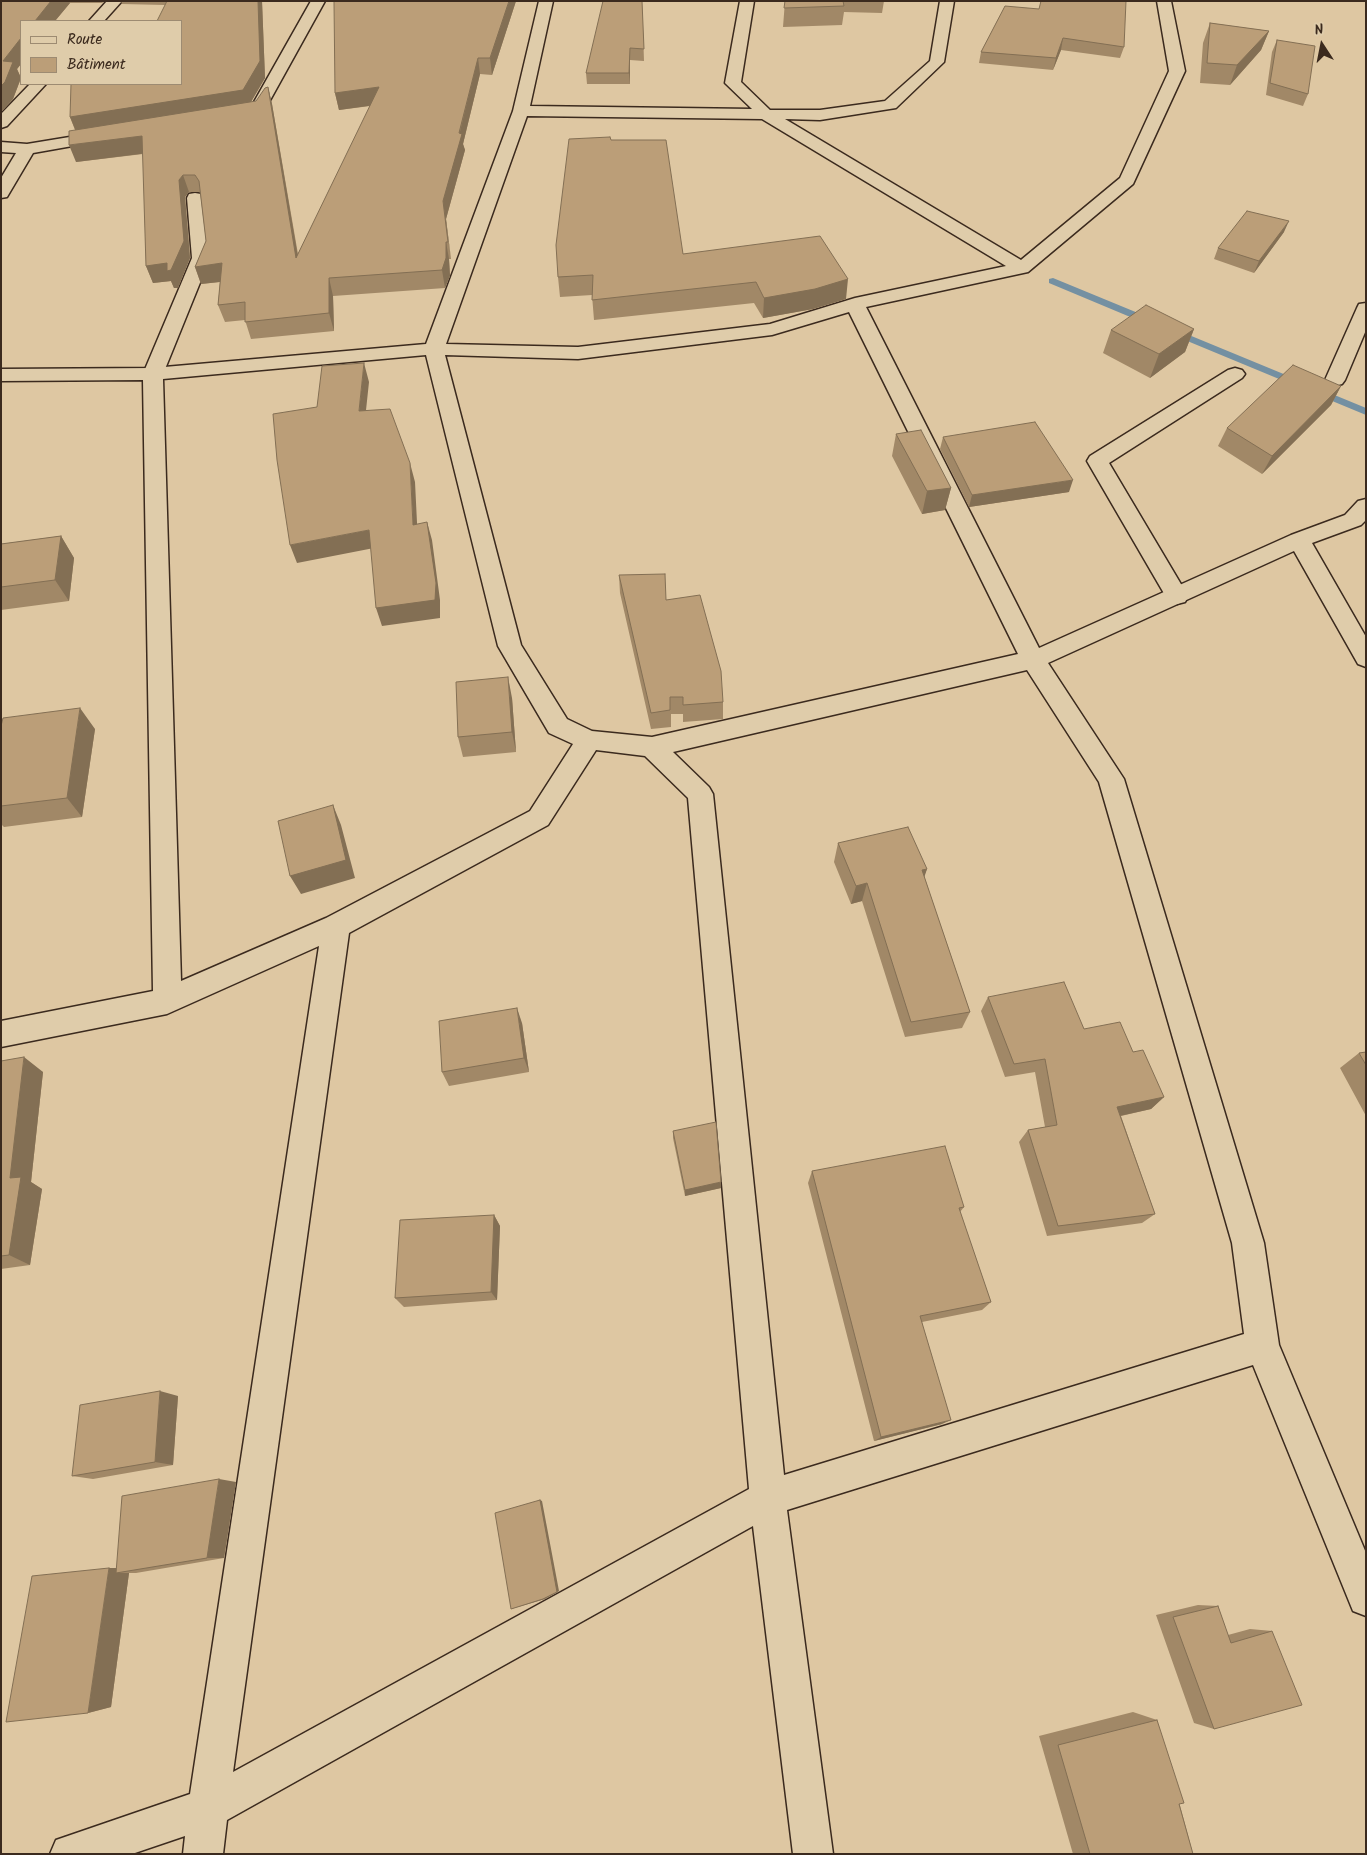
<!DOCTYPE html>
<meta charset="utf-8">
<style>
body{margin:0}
#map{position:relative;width:1367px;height:1855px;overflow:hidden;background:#dec7a2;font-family:Kalam,sans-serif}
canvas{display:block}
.frame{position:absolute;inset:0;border:2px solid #3b2a1e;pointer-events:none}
.legend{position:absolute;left:20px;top:20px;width:162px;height:65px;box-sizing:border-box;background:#dfccaa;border:1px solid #9d8b72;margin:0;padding:6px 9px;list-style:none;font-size:15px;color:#3b2a1e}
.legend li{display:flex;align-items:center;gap:10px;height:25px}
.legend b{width:25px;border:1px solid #9d8b72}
.north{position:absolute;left:1297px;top:20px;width:50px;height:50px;-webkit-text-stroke:4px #dfccaa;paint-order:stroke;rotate:349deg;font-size:14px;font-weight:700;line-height:20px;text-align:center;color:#3b2a1e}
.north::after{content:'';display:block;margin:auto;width:18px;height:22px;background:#3b2a1e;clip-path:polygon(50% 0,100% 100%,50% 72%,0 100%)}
</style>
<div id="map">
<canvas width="1367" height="1855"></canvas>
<div class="frame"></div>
<ul class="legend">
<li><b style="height:6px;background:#dfccaa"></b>Route</li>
<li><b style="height:14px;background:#bb9e78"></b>Bâtiment</li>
</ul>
<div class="north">N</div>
</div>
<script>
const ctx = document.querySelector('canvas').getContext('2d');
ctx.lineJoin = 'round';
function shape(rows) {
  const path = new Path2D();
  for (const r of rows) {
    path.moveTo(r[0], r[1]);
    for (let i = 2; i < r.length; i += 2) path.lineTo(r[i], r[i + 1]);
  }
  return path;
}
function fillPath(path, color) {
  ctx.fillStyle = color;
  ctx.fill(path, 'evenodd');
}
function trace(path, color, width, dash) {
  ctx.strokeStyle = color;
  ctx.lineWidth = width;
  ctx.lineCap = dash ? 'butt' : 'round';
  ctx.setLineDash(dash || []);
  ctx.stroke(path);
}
const stream = shape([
 [1053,278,1155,320,1156,322,1147,324,1049,283,1049,279,1053,278],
 [1172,328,1366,408,1366,415,1168,333,1167,331,1172,328]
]);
const lane = shape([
 [195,193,201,194,203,198,210,258,163,374,160,378,153,380,146,378,143,374,192,258,187,198,189,194,195,193],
 [1235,368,1242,370,1245,374,1242,378,1109,463,1188,596,1185,602,1177,604,1169,602,1087,461,1090,456,1228,370,1235,368]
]);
const street = shape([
 [107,1,122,1,104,21,89,21,107,1],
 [311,1,325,1,263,113,255,118,239,117,237,114,239,111,250,109,311,1],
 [539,1,553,1,530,106,752,109,725,83,740,1,754,1,741,82,770,110,820,110,885,101,930,61,940,1,954,1,944,62,896,108,820,120,785,119,1021,260,1120,178,1169,71,1157,1,1171,1,1185,71,1133,184,1028,272,866,307,1039,648,1291,535,1345,515,1358,501,1366,499,1366,520,1361,525,1312,543,1366,637,1366,667,1358,664,1294,551,1048,663,1124,779,1264,1243,1279,1345,1366,1553,1366,1616,1353,1611,1253,1365,787,1510,833,1854,793,1854,753,1526,227,1820,223,1854,183,1854,185,1836,132,1854,50,1854,56,1840,190,1794,319,946,167,1014,1,1047,1,1021,153,991,143,380,1,381,1,369,153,368,426,344,513,111,539,1],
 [527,116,762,119,1006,266,855,298,770,324,578,347,446,344,527,116],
 [849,312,1018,654,652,737,592,731,567,719,521,645,445,355,578,359,772,335,849,312],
 [426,355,498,646,549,733,573,744,530,811,326,918,181,981,163,379,426,355],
 [1027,670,1099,782,1232,1243,1244,1334,784,1475,713,794,709,787,673,752,1027,670],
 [596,750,645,756,688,798,749,1489,233,1772,349,933,548,825,596,750],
 [30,84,46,84,7,126,1,128,1,114,30,84],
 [106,131,114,136,112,139,33,153,7,197,1,198,1,178,16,153,1,152,1,142,27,144,106,131],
 [1366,303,1366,330,1345,380,1342,384,1335,386,1328,384,1325,380,1357,308,1359,304,1366,303]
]);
const wall = shape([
 [1,1,105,1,102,3,70,3,55,21,21,21,21,64,17,69,21,78,13,99,1,112],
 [121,1,262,1,265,78,251,102,256,101,268,87,272,104,298,254,370,106,339,110,335,93,516,1,492,75,480,74,463,144,465,150,446,219,451,259,449,259,450,276,445,288,333,296,334,331,251,339,245,320,225,322,218,305,220,282,201,284,195,267,206,241,200,192,189,192,185,197,190,258,178,288,174,288,171,281,153,283,146,266,143,154,76,162,75,130,70,117,181,84,165,5,122,4],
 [642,1,644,61,630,60,630,84,587,84,586,73],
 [785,1,884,1,882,13,844,12,842,25,783,27],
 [1005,6,1124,47,1120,58,1061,50,1053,70,979,63,981,52],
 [1210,23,1269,31,1261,50,1230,85,1200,83,1203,43],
 [1277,40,1308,94,1303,106,1266,95,1272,52],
 [611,140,683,254,846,299,813,309,763,318,754,303,594,320,592,295,560,297,558,277],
 [1284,232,1254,273,1214,259,1218,248],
 [1194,329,1185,352,1150,378,1103,353,1111,330],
 [1341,386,1331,405,1262,474,1218,446,1227,428],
 [896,434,951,488,945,510,922,514,892,456],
 [943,437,1069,492,969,507,940,449],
 [61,536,74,558,69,601,1,610,1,544],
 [619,575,666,600,723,702,723,719,683,722,683,714,671,714,671,727,651,729,620,593],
 [512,698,516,752,463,757,458,737],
 [1,726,95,729,82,817,4,827,1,824],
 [838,843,927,869,924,876,970,1012,962,1028,905,1037,862,901,851,904,834,862],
 [988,997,1084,1029,1133,1052,1164,1097,1151,1109,1121,1116,1155,1214,1142,1223,1047,1236,1019,1142,1028,1130,1045,1127,1035,1072,1005,1077,981,1011],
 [522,1023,529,1072,449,1086,442,1072],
 [1366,1052,1366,1116,1340,1068,1359,1053],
 [1,1061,43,1072,31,1182,42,1189,30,1265,1,1269],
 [673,1131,721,1188,685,1196,673,1138],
 [812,1171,964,1207,960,1212,991,1302,982,1310,922,1322,942,1424,874,1441,808,1183],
 [494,1215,500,1226,497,1300,404,1307,395,1298],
 [178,1396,173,1465,93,1479,72,1476],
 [236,1482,224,1558,136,1573,129,1573,111,1707,88,1713,109,1568,116,1568],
 [1198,1605,1218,1606,1228,1635,1250,1629,1272,1631,1214,1729,1194,1723,1156,1615],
 [1133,1712,1157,1720,1193,1854,1073,1854,1039,1736]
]);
const shadedWall = shape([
 [51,1,69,1,70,3,55,21,35,21],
 [258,1,262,1,265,78,248,107,77,134,70,117],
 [509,1,516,1,492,75,490,58],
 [1269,31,1261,50,1230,85,1237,65],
 [21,38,21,64,17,69,21,78,13,99,1,112,1,86,3,61],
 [1063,38,1061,50,1053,70,1056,58],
 [630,48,630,84,629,73],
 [478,58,480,74,463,144,465,150,446,219,451,259,443,201],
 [268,87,272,104,301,275,296,258],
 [379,87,382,104,339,110,335,93],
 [142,136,148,153,76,162,69,145],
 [183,175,189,192,185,197,190,258,178,288,174,288,171,281,153,283,146,266,179,180],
 [1289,221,1284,232,1254,273,1259,261],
 [446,242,449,259,450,276,445,288,442,270],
 [222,263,228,281,201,284,195,267],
 [329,278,333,296,334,331,329,313],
 [848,279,846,299,813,309,763,318,764,298],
 [1194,329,1185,352,1150,378,1159,354],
 [364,363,369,382,364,429,359,411],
 [1341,386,1331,405,1262,474,1272,456],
 [410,463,415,482,418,543,413,525],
 [1073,480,1069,492,969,507,972,495],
 [951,488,945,510,922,514,927,491],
 [427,522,432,540,440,600,440,618,382,626,376,608],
 [369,530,374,548,297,563,290,545],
 [61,536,74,558,69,601,55,580],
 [508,677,512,698,516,752,512,732],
 [80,708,95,729,82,817,67,798],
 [333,805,341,825,355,878,301,894,290,876],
 [927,869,921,887,922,870],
 [867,883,862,901,851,904,856,886],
 [517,1008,522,1023,529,1072,524,1058],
 [24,1057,43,1072,31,1182,42,1189,30,1265,9,1255,10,1178],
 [1164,1097,1151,1109,1106,1119,1117,1107],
 [721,1182,721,1188,685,1196,685,1190],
 [494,1215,500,1226,497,1300,491,1292],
 [160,1391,178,1396,173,1465,155,1462],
 [951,1420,942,1424,874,1441,881,1437],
 [219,1479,236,1482,224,1558,207,1558],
 [540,1500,542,1501,559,1591,545,1599,511,1609],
 [109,1568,130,1568,116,1573,129,1573,111,1707,88,1713]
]);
const building = shape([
 [1,1,51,1,35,21,21,21,21,38,3,61,13,62,5,82,1,86,1,1],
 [167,1,258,1,260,61,243,90,70,117,71,84,181,84,181,21,157,21,167,1],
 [334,1,509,1,490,58,478,58,459,133,462,134,443,201,448,242,446,242,446,258,442,270,329,278,329,313,245,322,245,302,218,305,222,263,195,267,206,241,199,181,195,175,183,175,179,180,184,241,171,270,167,271,167,263,146,266,142,136,69,145,69,131,256,101,265,88,268,87,296,258,379,87,335,93,334,1],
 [603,1,642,1,644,49,630,48,629,73,586,73,603,1],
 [785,1,843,1,844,6,784,8,785,1],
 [1041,1,1126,1,1124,47,1063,38,1056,58,981,52,1005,6,1039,9,1041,1],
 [1210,23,1269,31,1237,65,1207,63,1210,23],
 [1277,40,1315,46,1308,94,1270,83,1277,40],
 [610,137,611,140,666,140,683,254,820,236,848,279,815,289,764,298,756,282,592,300,593,275,558,277,556,245,569,139,610,137],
 [1247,211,1289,221,1259,261,1218,248,1247,211],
 [1146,305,1194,329,1159,354,1111,330,1146,305],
 [364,363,359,411,390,409,410,463,413,525,427,522,436,583,435,600,376,608,369,530,290,545,277,460,273,414,317,407,322,366,364,363],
 [1293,365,1341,386,1272,456,1227,428,1293,365],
 [1035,422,1073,480,972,495,943,437,1035,422],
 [921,430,951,488,927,491,896,434,921,430],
 [61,536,55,580,1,587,1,544,61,536],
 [665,574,666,600,700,595,721,671,723,702,683,705,683,697,670,697,670,710,651,713,619,575,665,574],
 [508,677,512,732,458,737,456,682,508,677],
 [80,708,67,798,1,806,1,726,3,718,80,708],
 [333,805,346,860,290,876,278,821,333,805],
 [908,827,927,869,922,870,970,1012,911,1022,867,883,856,886,838,843,908,827],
 [1064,982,1084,1029,1120,1022,1133,1052,1143,1050,1164,1097,1117,1107,1155,1214,1058,1226,1028,1130,1057,1125,1045,1059,1014,1064,988,997,1064,982],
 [517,1008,524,1058,442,1072,439,1021,517,1008],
 [1366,1052,1366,1065,1359,1053,1366,1052],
 [24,1057,10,1178,21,1177,9,1255,1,1256,1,1061,24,1057],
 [716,1122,721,1182,685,1190,673,1131,716,1122],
 [945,1146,964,1207,959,1208,991,1302,920,1316,951,1420,881,1437,812,1171,945,1146],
 [494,1215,491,1292,395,1298,400,1220,494,1215],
 [160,1391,155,1462,72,1476,80,1405,160,1391],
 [219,1479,207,1558,116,1573,122,1496,219,1479],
 [540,1500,557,1592,543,1599,511,1609,495,1513,540,1500],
 [109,1568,88,1713,6,1722,32,1576,109,1568],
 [1218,1606,1231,1643,1272,1631,1302,1705,1214,1729,1173,1617,1218,1606],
 [1157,1720,1184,1803,1179,1804,1193,1854,1090,1854,1058,1745,1157,1720]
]);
fillPath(stream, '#7490a2');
trace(lane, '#3b2a1e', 3);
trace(street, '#3b2a1e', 3);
fillPath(lane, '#dfccaa');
fillPath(street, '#dfccaa');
fillPath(wall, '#a18867');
fillPath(shadedWall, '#836f54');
fillPath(building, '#bb9e78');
trace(building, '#836f54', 1);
</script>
